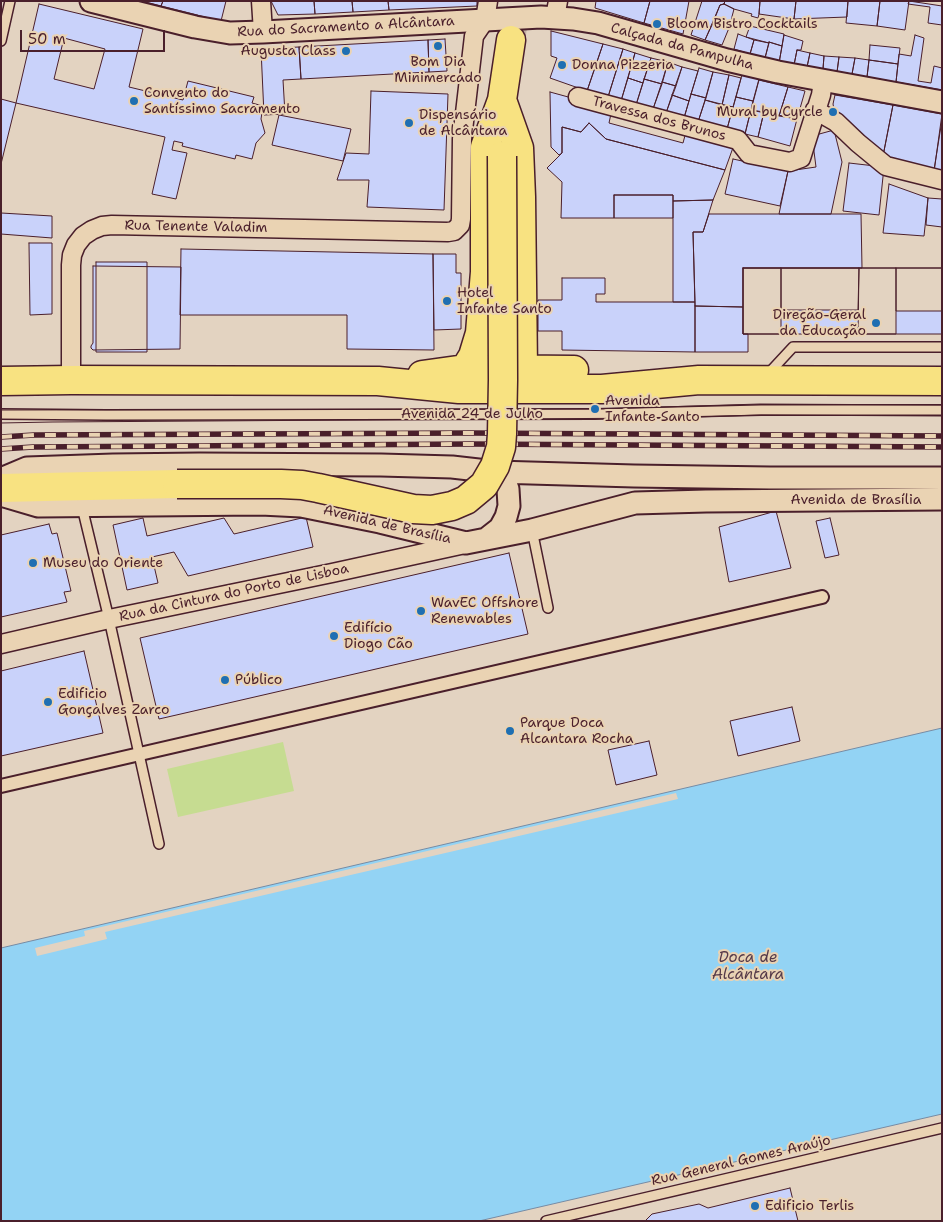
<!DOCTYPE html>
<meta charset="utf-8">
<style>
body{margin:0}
#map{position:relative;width:943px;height:1222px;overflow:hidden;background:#e3d3c1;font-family:"Shantell Sans",sans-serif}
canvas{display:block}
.frame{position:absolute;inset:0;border:2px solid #4a1f2b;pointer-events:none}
.scale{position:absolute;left:20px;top:30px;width:145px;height:22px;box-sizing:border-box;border:2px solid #4a1f2b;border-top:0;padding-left:6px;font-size:15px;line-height:18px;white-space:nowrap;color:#4a1f2b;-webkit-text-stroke:4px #ead3b3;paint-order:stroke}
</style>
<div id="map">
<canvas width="943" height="1222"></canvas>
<div class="frame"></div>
<div class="scale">50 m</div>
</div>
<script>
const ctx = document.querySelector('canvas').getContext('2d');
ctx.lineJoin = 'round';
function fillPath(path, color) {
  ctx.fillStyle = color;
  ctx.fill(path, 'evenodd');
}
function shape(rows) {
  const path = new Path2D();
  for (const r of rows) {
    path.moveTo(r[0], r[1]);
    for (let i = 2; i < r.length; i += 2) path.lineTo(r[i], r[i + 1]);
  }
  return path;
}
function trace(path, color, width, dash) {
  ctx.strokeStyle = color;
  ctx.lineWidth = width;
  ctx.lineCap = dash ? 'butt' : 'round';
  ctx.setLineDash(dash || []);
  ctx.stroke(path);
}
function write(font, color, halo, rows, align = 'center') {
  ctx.font = font + ' "Shantell Sans",sans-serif';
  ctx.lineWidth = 4;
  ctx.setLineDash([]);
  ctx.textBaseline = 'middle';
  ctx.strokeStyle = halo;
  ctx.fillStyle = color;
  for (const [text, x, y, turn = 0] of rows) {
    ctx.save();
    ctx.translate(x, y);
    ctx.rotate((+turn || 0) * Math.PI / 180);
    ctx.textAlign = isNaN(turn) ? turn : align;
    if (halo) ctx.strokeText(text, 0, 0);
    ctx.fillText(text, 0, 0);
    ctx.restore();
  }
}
const green = shape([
 [283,742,294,791,178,817,167,769]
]);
const water = shape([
 [942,728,942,1114,479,1221,1,1221,1,948,942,728]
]);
const pier = shape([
 [676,793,678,799,105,932,107,939,37,956,35,948,85,936,84,931]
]);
const building = shape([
 [142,1,163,1,161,6,142,1],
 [163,1,226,1,221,21,161,6,163,1],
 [271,1,314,1,315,14,278,15,271,1],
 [314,1,352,1,353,12,315,14,314,1],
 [352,1,388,1,389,10,353,12,352,1],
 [388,1,477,1,477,6,389,10,388,1],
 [596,1,650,1,644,23,595,8,596,1],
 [650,1,689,1,683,34,644,23,650,1],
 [702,1,725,1,724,4,720,5,705,40,691,35,702,1],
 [725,1,760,1,759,14,758,18,751,16,752,14,734,9,724,4,725,1],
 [760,1,796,1,794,19,759,14,760,1],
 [796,1,848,1,847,17,794,19,796,1],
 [848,1,880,1,877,26,846,23,848,1],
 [880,1,909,1,905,30,877,26,880,1],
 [909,1,942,6,942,25,928,23,930,7,908,4,909,1],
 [39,4,143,29,129,87,183,100,188,81,254,97,252,103,263,106,261,119,265,133,256,143,252,159,236,155,235,159,182,146,183,143,174,141,172,150,187,153,176,199,152,194,165,137,16,103,39,4],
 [64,38,105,49,94,89,54,79,64,38],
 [724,4,734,9,729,28,713,23,720,5,724,4],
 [713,23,729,28,722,45,705,40,713,23],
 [750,26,784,34,782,46,769,42,769,43,746,37,750,26],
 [551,31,603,44,587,91,550,78,557,58,551,56,551,31],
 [738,34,754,40,750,54,734,49,738,34],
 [784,35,803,41,801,50,797,50,794,65,779,63,784,35],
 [915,35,924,38,918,81,931,83,934,66,942,68,942,90,896,82,899,54,911,56,915,35],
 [445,39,447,71,429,72,428,40,445,39],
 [428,40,429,72,301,79,299,47,428,40],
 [754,40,769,43,765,58,750,54,754,40],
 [769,42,782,46,779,63,765,58,769,42],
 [603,44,623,49,608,97,587,91,603,44],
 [870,45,900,48,898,64,869,60,870,45],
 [299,47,301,79,283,80,285,114,264,115,261,49,299,47],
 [623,49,635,53,621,101,608,97,623,49],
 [797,50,810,53,807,67,794,65,797,50],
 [635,53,651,58,643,83,628,78,635,53],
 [810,53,824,56,823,69,807,67,810,53],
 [824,56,839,57,837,72,823,69,824,56],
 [839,57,855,58,852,74,837,72,839,57],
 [651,58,668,62,662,84,644,79,651,58],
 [855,58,869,60,867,77,852,74,855,58],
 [869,60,898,64,896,82,867,77,869,60],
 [668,62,682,67,676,86,662,82,668,62],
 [682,67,698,71,689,101,672,95,682,67],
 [699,68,713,72,706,98,691,94,699,68],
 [713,72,729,75,722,105,705,100,713,72],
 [729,75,741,78,733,107,722,105,729,75],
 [742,75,759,79,753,101,736,97,742,75],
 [628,78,643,83,636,105,621,101,628,78],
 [644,79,662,84,653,109,636,105,644,79],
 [759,80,788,87,779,116,751,110,759,80],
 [662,82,676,86,666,113,653,109,662,82],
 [788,87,805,91,797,119,779,116,788,87],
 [371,91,448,94,444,210,367,207,369,180,337,180,346,153,369,154,371,91],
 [550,92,612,109,609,123,683,143,687,128,735,142,725,170,606,139,589,123,581,132,562,127,562,153,559,155,551,147,550,92],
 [691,94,706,98,698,122,684,118,691,94],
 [672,95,689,101,684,118,666,113,672,95],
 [835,95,893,105,883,156,838,114,834,109,833,104,835,95],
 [736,97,753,101,745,134,727,129,736,97],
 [1,99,16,103,1,164,1,99],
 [705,100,733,107,727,129,698,122,705,100],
 [893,105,942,114,934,172,883,156,893,105],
 [751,110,764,112,758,137,745,134,751,110],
 [764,112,797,119,790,146,758,137,764,112],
 [279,115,351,129,343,161,272,145,279,115],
 [942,120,942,171,934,170,942,120],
 [589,123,606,139,725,170,713,200,673,201,673,195,614,195,614,218,561,218,562,182,547,168,562,153,562,127,581,132,589,123],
 [834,130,842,162,831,214,779,214,788,171,816,167,812,136,834,130],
 [733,159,788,171,780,206,725,194,733,159],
 [849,163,884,167,879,215,843,211,849,163],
 [889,184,928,198,924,236,883,233,889,184],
 [614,195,673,195,673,218,614,218,614,195],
 [928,198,942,199,942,227,926,225,928,198],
 [713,200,703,232,693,232,695,302,673,302,673,201,713,200],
 [1,213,52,216,52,238,1,234,1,213],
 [709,214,861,214,862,268,743,268,743,307,695,306,693,232,703,232,709,214],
 [29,243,52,243,52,314,30,315,29,243],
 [181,249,433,254,434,350,347,349,347,315,180,315,181,249],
 [433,254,456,254,456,273,461,273,461,329,434,330,433,254],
 [96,262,147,262,147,352,96,352,96,262],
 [93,266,181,267,180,349,93,350,91,348,91,346,93,343,93,266],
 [743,268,942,268,942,334,743,334,743,268],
 [743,268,781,268,781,334,743,334,743,268],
 [781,268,859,268,858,310,781,310,781,268],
 [859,268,896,268,896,334,858,334,859,268],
 [896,268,942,268,942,311,896,311,896,268],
 [562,278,605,278,605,294,596,294,596,302,695,302,695,352,562,350,562,331,538,331,538,300,562,300,562,278],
 [695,306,743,307,743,334,748,334,748,352,695,352,695,306],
 [776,511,791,568,729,582,719,527,776,511],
 [306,517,313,547,188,576,174,552,152,557,158,583,127,590,113,525,143,518,147,536,224,518,234,534,306,517],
 [830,518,839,555,825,558,816,521,830,518],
 [49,524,52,534,57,533,71,591,64,592,67,602,1,617,1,535,49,524],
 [509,553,528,634,159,719,140,638,509,553],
 [84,651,103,733,1,756,1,671,84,651],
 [792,707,800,741,738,756,730,721,792,707],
 [649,741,657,775,616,785,608,750,649,741],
 [790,1188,798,1221,645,1221,652,1214,699,1204,708,1208,790,1188]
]);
const primaryTunnel = shape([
 [511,40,517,1]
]);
const service = shape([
 [1,41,10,1],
 [767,375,793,347,942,347],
 [1,414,106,415,595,414,761,410,942,410],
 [82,507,109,619,159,844],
 [532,530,548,608],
 [546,1221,942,1128]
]);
const pedestrian = shape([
 [1,786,822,597]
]);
const minor = shape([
 [261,1,263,32],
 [555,17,558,1],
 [578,97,738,140,749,154,790,162,801,158,821,95,823,81],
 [815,110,836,122,858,143,886,166,942,180],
 [71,380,71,265,72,255,76,245,83,236,92,230,102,226,112,225,448,232,454,231,460,225,461,219,462,139,474,36,485,20,488,1],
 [1,644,109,619,332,573,465,544]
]);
const tertiary = shape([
 [91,1,195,27,230,33,263,32,541,17,573,19,598,23,727,60,778,72,942,102],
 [1,479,27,468,113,465,200,464,381,465,452,467,496,472,634,476,770,478,942,478],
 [1,495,38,506,261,504,301,506,380,522,466,543,532,530,635,503,706,501,942,499],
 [486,539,500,528,506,517,509,506,508,489,504,480,496,472]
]);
const primary = shape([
 [502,100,519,148,521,197,523,369],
 [502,117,502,100,511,40],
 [465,369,473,356,480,333,485,272,485,147,502,100],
 [422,375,465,369,574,370],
 [1,381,71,380,378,381,459,389,602,389,699,380,942,381],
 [1,488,177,484]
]);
const tram = shape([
 [1,410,595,409,760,404,942,405],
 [1,423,52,422,662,418,761,415,942,416]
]);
const rail = shape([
 [1,437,34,435,470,433,942,436],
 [1,449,33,447,470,444,942,447]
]);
const primaryBridge = shape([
 [177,484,281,484,302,485,318,488,413,509,432,510,452,506,466,500,484,485,495,466,501,447,502,434,503,380,502,156]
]);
const markers = [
 [657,24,5,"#1f6fb2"],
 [438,46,5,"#1f6fb2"],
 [346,51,5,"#1f6fb2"],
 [562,65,5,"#1f6fb2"],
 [134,101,5,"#1f6fb2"],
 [833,112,5,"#1f6fb2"],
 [409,123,5,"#1f6fb2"],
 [447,301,5,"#1f6fb2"],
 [876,323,5,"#1f6fb2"],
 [595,409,5,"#1f6fb2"],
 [33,563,5,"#1f6fb2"],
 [421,611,5,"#1f6fb2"],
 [334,636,5,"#1f6fb2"],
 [225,680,5,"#1f6fb2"],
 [48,702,5,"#1f6fb2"],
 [510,731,5,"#1f6fb2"],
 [755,1206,5,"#1f6fb2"]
];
const poiNames = [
 ["Bloom Bistro Cocktails",667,24],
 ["Augusta Class",336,51,"right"],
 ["Bom Dia",438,62,"center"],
 ["Minimercado",438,78,"center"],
 ["Donna Pizzeria",572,65],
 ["Convento do",144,93],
 ["Santíssimo Sacramento",144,109],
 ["Mural by Cyrcle",823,112,"right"],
 ["Dispensário",419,115],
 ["de Alcântara",419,131],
 ["Hotel",457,293],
 ["Infante Santo",457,309],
 ["Direção-Geral",866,315,"right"],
 ["da Educação",866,331,"right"],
 ["Avenida",605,401],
 ["Infante Santo",605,417],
 ["Museu do Oriente",43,563],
 ["WavEC Offshore",431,603],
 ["Renewables",431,619],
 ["Edifício",344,628],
 ["Diogo Cão",344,644],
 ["Público",235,680],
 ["Edificio",58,694],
 ["Gonçalves Zarco",58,710],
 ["Parque Doca",520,723],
 ["Alcantara Rocha",520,739],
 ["Edificio Terlis",765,1206]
];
const streetNames = [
 ["Rua do Sacramento a Alcântara",346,27,-3],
 ["Calçada da Pampulha",682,47,15],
 ["Travessa dos Brunos",659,119,15],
 ["Rua Tenente Valadim",196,227,1],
 ["Avenida 24 de Julho",472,414],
 ["Avenida de Brasília",856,500],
 ["Avenida de Brasília",387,525,13],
 ["Rua da Cintura do Porto de Lisboa",234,593,-12],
 ["Rua General Gomes Araújo",741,1161,-13]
];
const waterNames = [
 ["Doca de",748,958],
 ["Alcântara",748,975]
];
fillPath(green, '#c6dc91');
fillPath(water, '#93d3f4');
trace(water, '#768ba4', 1);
fillPath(pier, '#e3d3c1');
fillPath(building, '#c9d2fa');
trace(building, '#4a1f2b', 1);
trace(primaryTunnel, '#c4afa3', 28, [28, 14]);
trace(service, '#4a1f2b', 12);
trace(pedestrian, '#4a1f2b', 16);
trace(minor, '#4a1f2b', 21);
trace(tertiary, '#4a1f2b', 25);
trace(primary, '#4a1f2b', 31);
trace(service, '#ead3b3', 9);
trace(pedestrian, '#ead3b3', 12);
trace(minor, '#ead3b3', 18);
trace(tertiary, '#ead3b3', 21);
trace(primary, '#f8e281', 28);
trace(tram, '#4a1f2b', 1);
trace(rail, '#4a1f2b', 5.5);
trace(rail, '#ead3b3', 4, [11]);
trace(primaryBridge, '#4a1f2b', 31, []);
trace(primaryBridge, '#f8e281', 28);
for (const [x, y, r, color] of markers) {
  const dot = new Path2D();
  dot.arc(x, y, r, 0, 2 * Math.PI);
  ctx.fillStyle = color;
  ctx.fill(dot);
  trace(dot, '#ead3b3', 2);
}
write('14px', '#4a1f2b', '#ead3b3', poiNames, 'left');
write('14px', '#4a1f2b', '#ead3b3', streetNames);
write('italic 15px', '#553a49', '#ead3b3', waterNames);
</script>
